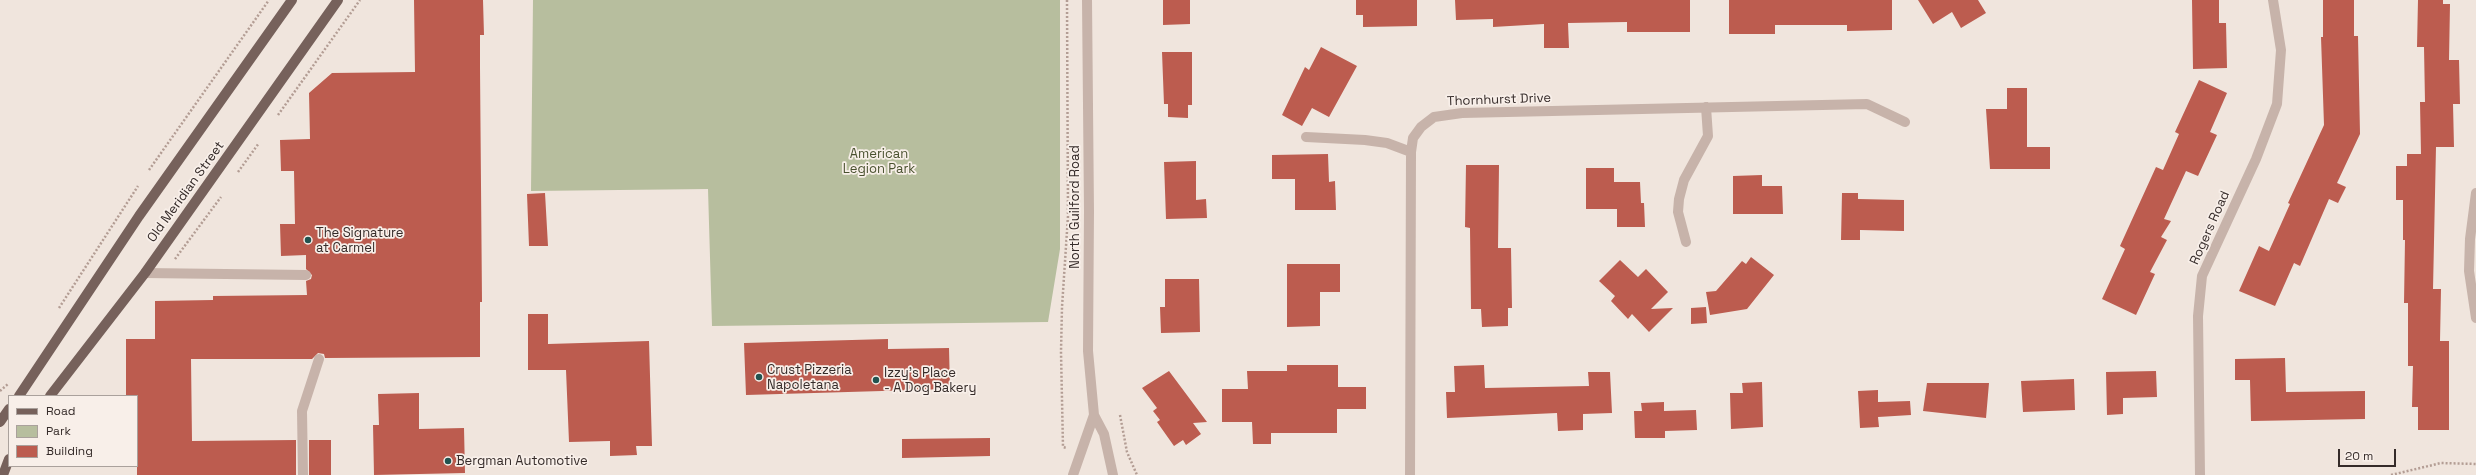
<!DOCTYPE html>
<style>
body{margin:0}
#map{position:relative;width:2476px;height:475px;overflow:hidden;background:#f0e5dd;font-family:"Space Grotesk",sans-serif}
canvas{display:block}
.legend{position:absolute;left:8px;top:395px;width:130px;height:72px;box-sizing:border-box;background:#f8efe9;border:1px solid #aaa19c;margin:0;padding:5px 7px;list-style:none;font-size:12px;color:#352b29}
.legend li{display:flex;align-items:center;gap:8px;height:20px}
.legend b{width:20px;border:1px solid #aaa19c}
.scale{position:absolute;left:2338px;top:449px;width:58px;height:18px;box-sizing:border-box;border:2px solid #352b29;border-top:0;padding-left:5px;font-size:12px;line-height:14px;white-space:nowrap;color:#352b29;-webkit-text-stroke:3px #f8efe9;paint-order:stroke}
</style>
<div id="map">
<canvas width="2476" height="475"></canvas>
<ul class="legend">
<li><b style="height:5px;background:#76615b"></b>Road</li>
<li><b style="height:11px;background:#b7be9e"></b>Park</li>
<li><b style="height:11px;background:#bc5c4f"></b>Building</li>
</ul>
<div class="scale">20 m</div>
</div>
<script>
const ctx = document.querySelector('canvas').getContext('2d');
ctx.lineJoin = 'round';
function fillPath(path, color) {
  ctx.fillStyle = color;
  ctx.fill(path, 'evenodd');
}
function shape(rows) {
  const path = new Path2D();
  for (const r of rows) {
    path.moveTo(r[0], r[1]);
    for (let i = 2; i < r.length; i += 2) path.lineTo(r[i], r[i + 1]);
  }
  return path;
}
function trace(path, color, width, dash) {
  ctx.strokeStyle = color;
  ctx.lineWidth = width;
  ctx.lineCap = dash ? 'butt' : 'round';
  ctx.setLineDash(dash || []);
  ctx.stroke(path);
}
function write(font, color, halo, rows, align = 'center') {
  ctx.font = font + ' "Space Grotesk",sans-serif';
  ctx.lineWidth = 3.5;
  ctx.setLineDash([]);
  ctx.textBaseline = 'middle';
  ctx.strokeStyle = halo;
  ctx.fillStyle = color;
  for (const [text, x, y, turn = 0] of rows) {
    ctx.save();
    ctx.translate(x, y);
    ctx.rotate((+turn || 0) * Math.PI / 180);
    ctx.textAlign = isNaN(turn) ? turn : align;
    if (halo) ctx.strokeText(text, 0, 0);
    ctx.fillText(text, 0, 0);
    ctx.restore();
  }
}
const green = shape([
 [533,0,1060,0,1060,249,1048,322,712,326,708,189,531,191]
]);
const building = shape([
 [414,0,483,0,484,35,480,35,480,68,482,302,480,302,480,357,325,358,324,354,318,353,312,359,191,359,192,441,296,440,296,475,137,475,137,396,126,396,126,339,155,339,155,301,213,300,213,296,307,295,306,281,311,279,312,275,306,269,306,255,281,256,280,224,295,224,294,171,281,171,280,140,310,139,309,93,332,73,415,72],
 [1163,0,1190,0,1190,24,1163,25],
 [1356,0,1417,0,1417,26,1363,27,1363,15,1356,15],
 [1455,0,1690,0,1690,32,1627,32,1627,22,1568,23,1569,48,1544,48,1544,24,1493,27,1493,19,1456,20],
 [1729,0,1892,0,1892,30,1847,31,1847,25,1775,25,1775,34,1729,34],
 [1918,0,1978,0,1986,13,1961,28,1952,12,1933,24],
 [2192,0,2219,0,2219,23,2226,23,2227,68,2193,69],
 [2323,0,2354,0,2354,36,2358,36,2360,134,2337,183,2346,187,2338,203,2329,199,2300,266,2294,263,2275,306,2239,291,2259,246,2269,251,2290,204,2288,203,2324,125,2321,37,2323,37],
 [2418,0,2443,0,2443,4,2450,4,2449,60,2459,60,2460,104,2453,104,2454,147,2436,147,2433,289,2441,289,2440,341,2449,341,2449,430,2418,430,2418,407,2412,407,2413,366,2408,366,2408,303,2404,303,2405,240,2403,240,2403,200,2396,200,2396,166,2407,166,2407,154,2421,154,2420,102,2425,102,2424,47,2417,47],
 [1321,47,1357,66,1329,117,1312,108,1302,126,1282,115,1305,67,1309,70],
 [1162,52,1192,52,1192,105,1188,105,1188,118,1168,117,1168,104,1164,104],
 [2199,80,2227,93,2210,132,2217,135,2198,176,2186,171,2164,219,2171,221,2161,237,2167,240,2150,272,2155,274,2136,315,2102,299,2125,249,2120,246,2156,167,2163,170,2179,134,2175,132],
 [2007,88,2027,88,2027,147,2050,147,2050,169,1990,169,1986,109,2007,109],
 [1328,154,1329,182,1335,181,1336,210,1295,210,1295,179,1272,179,1272,155],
 [1196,161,1196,200,1206,199,1207,218,1166,219,1164,162],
 [1466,165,1499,165,1498,248,1511,248,1512,308,1508,308,1508,326,1482,327,1481,309,1471,309,1470,228,1465,227],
 [1586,168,1614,168,1614,182,1640,182,1641,203,1644,203,1645,227,1617,227,1617,209,1586,209],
 [1762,175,1762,186,1782,186,1783,214,1733,214,1733,176],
 [545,193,548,246,529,246,527,194],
 [1842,193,1858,193,1858,199,1904,200,1904,231,1860,230,1860,240,1841,240],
 [1751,257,1774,275,1747,309,1710,315,1706,292,1716,291,1742,261,1746,264],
 [1620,260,1638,277,1646,269,1668,292,1651,309,1673,308,1649,332,1632,314,1628,319,1611,301,1615,296,1599,281],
 [1287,264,1340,264,1340,292,1320,292,1320,326,1287,327],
 [1165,279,1199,279,1200,332,1161,333,1160,307,1165,307],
 [1706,307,1707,323,1691,324,1691,308],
 [528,314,548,314,548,344,649,341,652,446,636,446,637,455,610,456,610,441,569,442,566,370,528,370],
 [888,339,888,349,949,348,950,389,746,395,744,343],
 [2285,358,2286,392,2365,391,2365,419,2251,421,2250,380,2235,380,2235,359],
 [1287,365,1338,365,1338,387,1366,387,1366,409,1337,409,1337,433,1271,433,1271,444,1253,444,1252,422,1222,422,1222,389,1248,389,1247,371,1287,371],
 [1484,365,1485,388,1589,386,1588,372,1610,372,1612,413,1583,414,1583,430,1558,431,1557,413,1447,418,1446,392,1455,392,1454,366],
 [1169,371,1207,422,1193,423,1201,434,1186,445,1183,440,1174,446,1157,422,1160,420,1153,411,1157,408,1142,388],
 [2156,371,2157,397,2123,398,2123,414,2107,415,2106,372],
 [2074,379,2075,410,2023,412,2021,381],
 [1762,382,1763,427,1731,429,1730,393,1743,393,1742,383],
 [1927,383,1989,383,1986,418,1923,411],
 [1878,390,1878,402,1910,401,1911,415,1878,417,1879,427,1860,428,1858,391],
 [419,393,419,429,464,428,465,473,374,475,373,425,379,425,378,394],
 [1664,402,1664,411,1696,410,1697,430,1665,431,1665,438,1635,438,1634,411,1642,411,1641,403],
 [990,438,990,456,902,458,902,439],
 [309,440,331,440,331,475,309,475]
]);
const path = shape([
 [1067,0,1068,216,1062,307,1061,352,1063,447,1067,448],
 [278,115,360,0],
 [149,170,269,0],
 [238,172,259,143],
 [175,259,221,197],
 [59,308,138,186],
 [0,391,8,384],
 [1120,415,1127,452,1137,475],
 [2391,475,2441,463,2476,464]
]);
const minor = shape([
 [1087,0,1089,211,1088,351,1094,415,1104,434,1113,475],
 [1306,137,1365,140,1387,143,1411,152],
 [2476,193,2470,239,2469,271,2476,318],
 [1686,242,1678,212,1679,199,1684,180,1708,136,1706,107],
 [145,273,306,275],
 [303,475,302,411,319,359],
 [1073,475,1094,415],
 [1410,475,1411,152,1413,138,1421,127,1434,117,1462,113,1867,104,1905,122],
 [2200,475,2198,316,2202,276,2256,159,2277,104,2281,50,2273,0]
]);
const major = shape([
 [19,396,139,216,292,0],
 [50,396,145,273,338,0],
 [0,422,9,409],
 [3,475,9,459]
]);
const markers = [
 [308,240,4,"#225350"],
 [759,377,4,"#225350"],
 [876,380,4,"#225350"],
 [448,461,4,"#225350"]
];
const streetNames = [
 ["Thornhurst Drive",1499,100,-2],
 ["Old Meridian Street",186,192,-54],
 ["North Guilford Road",1075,207,-90],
 ["Rogers Road",2210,228,-66]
];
const parkNames = [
 ["American",879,154],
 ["Legion Park",879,169]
];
const poiNames = [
 ["The Signature",316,233],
 ["at Carmel",316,248],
 ["Crust Pizzeria",767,370],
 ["Napoletana",767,385],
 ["Izzy's Place",884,373],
 ["- A Dog Bakery",884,388],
 ["Bergman Automotive",456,461]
];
fillPath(green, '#b7be9e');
fillPath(building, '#bc5c4f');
trace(path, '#b39d94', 2.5, [2, 2]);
trace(minor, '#c7b3aa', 10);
trace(major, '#76615b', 10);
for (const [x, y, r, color] of markers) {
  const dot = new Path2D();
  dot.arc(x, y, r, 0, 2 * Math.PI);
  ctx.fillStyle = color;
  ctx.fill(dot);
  trace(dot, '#f8efe9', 1.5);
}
write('13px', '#352b29', '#f8efe9', streetNames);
write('13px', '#49512f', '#f8efe9', parkNames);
write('13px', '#352b29', '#f8efe9', poiNames, 'left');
</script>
